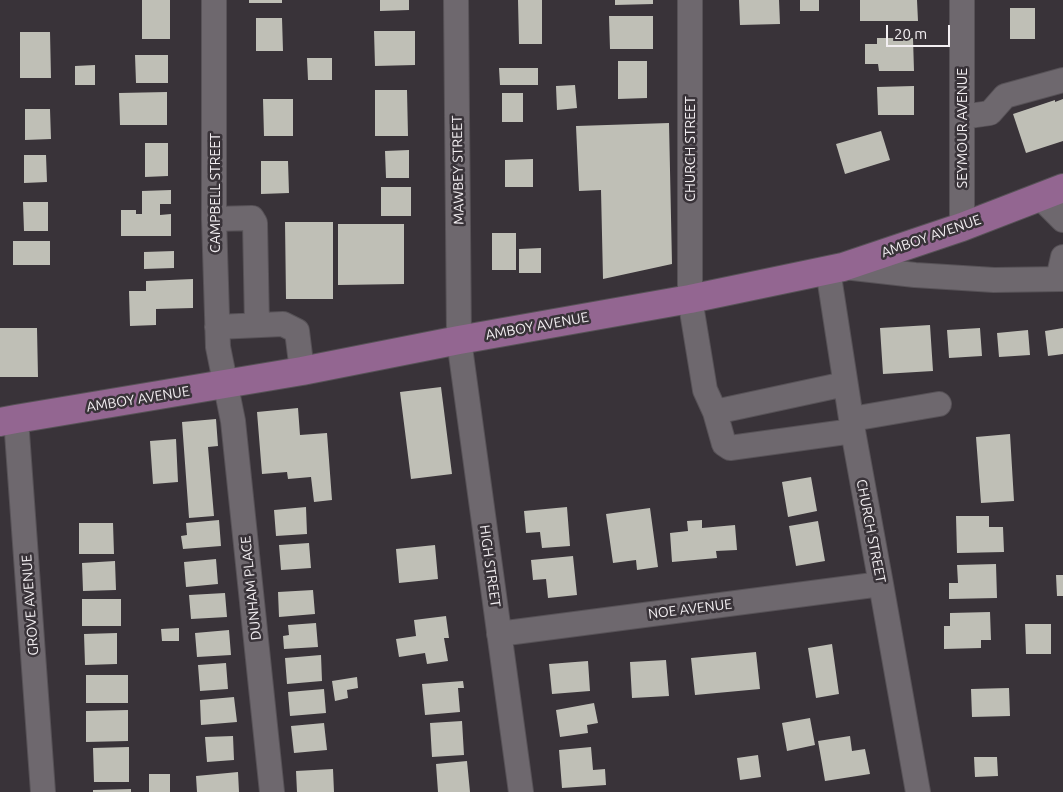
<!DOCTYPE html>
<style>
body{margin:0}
#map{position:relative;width:1063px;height:792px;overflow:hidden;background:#393339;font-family:Ubuntu,sans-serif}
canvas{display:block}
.scale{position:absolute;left:886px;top:25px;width:64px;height:22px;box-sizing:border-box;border:2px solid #f3eff2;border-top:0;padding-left:6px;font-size:15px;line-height:18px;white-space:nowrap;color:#f3eff2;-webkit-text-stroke:4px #393339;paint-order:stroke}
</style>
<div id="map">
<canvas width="1063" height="792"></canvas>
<div class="scale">20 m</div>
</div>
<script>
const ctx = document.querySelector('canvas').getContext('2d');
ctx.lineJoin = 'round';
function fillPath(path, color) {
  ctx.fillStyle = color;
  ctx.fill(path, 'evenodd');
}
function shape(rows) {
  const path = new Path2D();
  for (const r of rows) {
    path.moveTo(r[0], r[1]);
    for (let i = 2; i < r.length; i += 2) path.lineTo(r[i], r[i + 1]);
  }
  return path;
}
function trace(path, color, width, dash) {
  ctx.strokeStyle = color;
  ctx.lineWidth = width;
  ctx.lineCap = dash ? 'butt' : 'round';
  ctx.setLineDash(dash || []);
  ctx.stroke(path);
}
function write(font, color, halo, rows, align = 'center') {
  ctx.font = font + ' Ubuntu,sans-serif';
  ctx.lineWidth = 5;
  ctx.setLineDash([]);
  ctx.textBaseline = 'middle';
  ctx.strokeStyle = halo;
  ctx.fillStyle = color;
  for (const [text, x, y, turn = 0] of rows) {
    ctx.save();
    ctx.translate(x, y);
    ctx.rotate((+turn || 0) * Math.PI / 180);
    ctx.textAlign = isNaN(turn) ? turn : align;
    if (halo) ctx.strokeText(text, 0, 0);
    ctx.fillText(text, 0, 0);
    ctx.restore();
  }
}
const building = shape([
 [142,0,170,0,170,39,142,39],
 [249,0,282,0,282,3,249,3],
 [380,0,409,0,409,10,380,11],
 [518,0,542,0,542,44,519,44],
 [615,0,653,0,653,4,615,5],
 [739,0,779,0,780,24,740,25],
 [800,0,819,0,819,11,800,11],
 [860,0,917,0,918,21,860,21],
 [1010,8,1035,8,1035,39,1010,39],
 [609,16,653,16,653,49,610,49],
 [256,18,282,18,283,51,256,51],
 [374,31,415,31,415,65,375,66],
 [20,32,50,32,51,78,20,78],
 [877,38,913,38,914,71,879,71,878,64,865,64,865,44,877,44],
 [135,55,168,55,168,83,136,83],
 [307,58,332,58,332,80,308,80],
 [618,61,647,61,647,98,618,99],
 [95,65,95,85,75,85,75,66],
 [499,68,538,68,538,85,500,85],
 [575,85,577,108,557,110,556,86],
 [914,86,914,115,878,115,877,87],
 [375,90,407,90,408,136,375,136],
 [167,92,167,125,120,125,119,93],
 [502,93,523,93,523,122,502,122],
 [263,99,293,99,293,136,264,136],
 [1063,99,1063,141,1026,153,1013,114,1055,100,1055,102],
 [25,109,50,109,51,139,25,140],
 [669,123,672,264,603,279,601,190,579,191,576,126],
 [881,131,890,160,845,174,836,144],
 [145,143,168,143,168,176,145,177],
 [409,150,409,178,386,178,385,151],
 [24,155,46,155,47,182,24,183],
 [533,159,533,187,505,187,505,160],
 [261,161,288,161,289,193,261,194],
 [381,187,411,187,411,216,381,216],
 [171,190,171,204,160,204,160,215,171,214,171,236,121,236,121,210,136,210,136,214,142,214,142,191],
 [23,202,48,202,48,231,24,231],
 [285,222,333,222,333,299,286,299],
 [338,224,404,224,404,284,338,285],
 [492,233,516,233,516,270,492,270],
 [13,241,50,241,50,265,13,265],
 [541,248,541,273,519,273,519,249],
 [174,251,174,268,144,269,144,252],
 [193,279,193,308,156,309,156,325,130,326,129,291,146,291,146,281],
 [930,325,933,371,883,374,880,328],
 [0,328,37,328,38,377,0,377],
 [980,328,982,356,949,358,947,330],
 [1063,328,1063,354,1048,356,1045,331],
 [1028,330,1030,355,999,357,997,333],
 [441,387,452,474,411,479,400,392],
 [298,408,300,435,327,433,332,500,314,502,311,477,288,479,287,472,262,474,257,412],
 [216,419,218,446,208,447,214,516,189,518,182,422],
 [1010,434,1014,501,981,503,976,437],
 [176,439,178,482,153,484,150,441],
 [811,477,817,511,788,517,782,482],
 [306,507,307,534,276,536,274,510],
 [567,507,570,546,542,548,540,532,526,533,524,511],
 [650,508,658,567,637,570,636,560,613,563,606,514],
 [956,516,989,516,989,527,1003,527,1004,552,957,553],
 [219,520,221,546,183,549,181,536,187,535,186,523],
 [702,520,702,528,735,525,737,550,716,551,717,558,672,562,670,533,688,531,687,521],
 [818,521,825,561,796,566,789,526],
 [79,523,113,523,114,554,79,554],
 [309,543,311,568,281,570,279,545],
 [435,545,438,579,399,583,396,549],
 [573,556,577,595,548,598,546,579,533,580,531,560],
 [216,559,218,584,186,587,184,562],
 [115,561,116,590,83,591,82,563],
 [996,564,997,598,949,599,949,583,958,583,957,565],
 [1056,575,1063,575,1063,596,1057,596],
 [313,590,315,614,279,617,278,592],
 [225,593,227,617,191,619,189,595],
 [82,599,121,599,121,626,82,626],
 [990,612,991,640,981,640,981,648,944,649,944,626,950,626,950,613],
 [446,616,449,638,444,638,448,661,427,664,425,653,399,657,396,639,416,636,414,620],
 [316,623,318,647,284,649,283,636,289,635,288,625],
 [1025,624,1051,624,1051,654,1026,654],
 [179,628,179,641,162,641,161,629],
 [229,630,231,655,197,657,195,633],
 [117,633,117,664,85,665,84,634],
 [832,644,839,694,816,698,808,648],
 [756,652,760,689,695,695,691,658],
 [321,655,322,681,287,684,285,658],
 [666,660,669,696,632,698,630,662],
 [588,661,590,691,552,694,549,664],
 [226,663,228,689,200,691,198,665],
 [86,675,128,675,128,703,86,703],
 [357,677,358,688,347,690,348,698,335,701,332,681],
 [463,681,464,688,458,688,460,712,425,715,422,684],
 [1009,688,1010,716,972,717,971,689],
 [324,689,326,713,290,716,288,692],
 [234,697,237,722,201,725,200,700],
 [594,703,598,723,587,725,588,733,560,737,556,710],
 [128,710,128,741,86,742,86,711],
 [810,718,815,745,787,751,782,723],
 [462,721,464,755,432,757,430,723],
 [324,723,327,750,294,753,291,726],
 [233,736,234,760,207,762,205,737],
 [850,736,852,751,865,749,870,774,825,781,818,741],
 [129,747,129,782,94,782,93,748],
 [591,747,593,770,605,769,606,785,562,788,559,750],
 [758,755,761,777,740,780,737,758],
 [974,757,997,757,998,776,975,777],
 [467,761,470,792,438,792,436,764],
 [333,769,334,792,297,792,296,771],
 [238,772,239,792,197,792,196,776],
 [149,774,170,774,170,792,149,792],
 [131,789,131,792,93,792,93,790]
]);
const minor = shape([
 [214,0,214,219,218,347,233,421,272,792],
 [456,0,459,340,521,792],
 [690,0,690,299,705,390,715,412,845,384],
 [962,0,962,227],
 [962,117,990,113,1005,96,1063,80],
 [1040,197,1063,220],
 [214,219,252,218,255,223,257,325],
 [844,267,915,275,994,280,1063,279],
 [828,270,853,431,881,584,918,792],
 [1058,279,1063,257],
 [217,327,283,324,297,331,302,371],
 [715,412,724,444,730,448,853,431],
 [16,419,43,792],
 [852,419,939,404],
 [499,634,881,584]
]);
const major = shape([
 [0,422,16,419,302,371,459,340,690,299,843,267,962,227,1063,188]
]);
const streetNames = [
 ["SEYMOUR AVENUE",962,128,-90],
 ["CHURCH STREET",690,149,-90],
 ["MAWBEY STREET",458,170,-91],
 ["CAMPBELL STREET",215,193,-90],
 ["AMBOY AVENUE",931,236,-19],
 ["AMBOY AVENUE",537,326,-10],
 ["AMBOY AVENUE",138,399,-9],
 ["CHURCH STREET",871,531,79],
 ["HIGH STREET",490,566,82],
 ["DUNHAM PLACE",251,588,-96],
 ["GROVE AVENUE",30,605,-94],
 ["NOE AVENUE",690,609,-7]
];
fillPath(building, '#bfbfb6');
trace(minor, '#575257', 26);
trace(major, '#575257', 30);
trace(minor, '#6e686e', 24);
trace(major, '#936691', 28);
write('14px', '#f3eff2', '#393339', streetNames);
</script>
